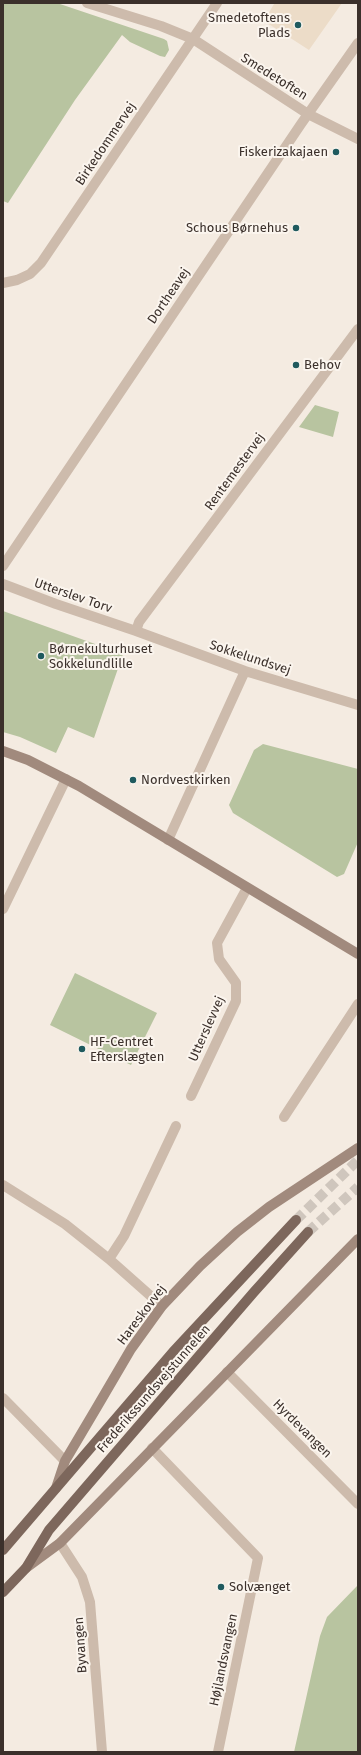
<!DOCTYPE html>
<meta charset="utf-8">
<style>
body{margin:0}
#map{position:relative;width:361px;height:1755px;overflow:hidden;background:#f4ebe1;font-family:"Fira Sans",sans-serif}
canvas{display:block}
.frame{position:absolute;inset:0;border:4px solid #3b302b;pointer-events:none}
</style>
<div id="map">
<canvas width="361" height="1755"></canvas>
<div class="frame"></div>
</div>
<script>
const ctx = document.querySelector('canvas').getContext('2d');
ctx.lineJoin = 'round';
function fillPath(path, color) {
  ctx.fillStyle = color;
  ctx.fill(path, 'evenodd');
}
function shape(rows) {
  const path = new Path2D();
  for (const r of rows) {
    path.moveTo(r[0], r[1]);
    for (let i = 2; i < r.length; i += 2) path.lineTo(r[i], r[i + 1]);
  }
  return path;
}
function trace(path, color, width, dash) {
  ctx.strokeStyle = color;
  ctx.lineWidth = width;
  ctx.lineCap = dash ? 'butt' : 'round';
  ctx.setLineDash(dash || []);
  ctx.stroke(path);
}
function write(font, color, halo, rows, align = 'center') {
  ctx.font = font + ' "Fira Sans",sans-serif';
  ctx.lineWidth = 4;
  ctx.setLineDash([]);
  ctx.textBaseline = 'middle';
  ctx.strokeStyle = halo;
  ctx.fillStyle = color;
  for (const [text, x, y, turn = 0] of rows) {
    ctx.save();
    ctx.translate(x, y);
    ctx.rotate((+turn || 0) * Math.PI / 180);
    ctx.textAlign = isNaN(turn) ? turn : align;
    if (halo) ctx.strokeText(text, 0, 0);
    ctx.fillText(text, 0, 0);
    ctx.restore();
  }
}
const green = shape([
 [3,3,57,3,164,39,167,41,169,50,165,57,160,56,130,42,122,35,75,100,8,203,3,201],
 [315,405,339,412,333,437,299,427],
 [3,611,123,654,94,738,68,727,56,753,20,737,3,732],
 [263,744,358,769,358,842,344,874,337,877,233,813,229,805,254,750],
 [75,973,157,1013,131,1065,50,1025],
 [358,1585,358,1752,294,1752,320,1636,327,1617]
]);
const plaza = shape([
 [273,3,342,3,309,50,264,21,274,4]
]);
const primaryTunnel = shape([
 [296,1220,358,1160],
 [308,1232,358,1187]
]);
const street = shape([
 [87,3,161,26,193,39,308,114,358,139],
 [3,283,17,280,30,274,41,263,217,3],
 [3,566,301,124,358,43],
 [3,584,56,604,136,631,245,671,358,705],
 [136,631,139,622,358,329],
 [168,840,245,671],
 [3,909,66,779],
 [191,1096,236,1001,236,983,219,959,217,943,247,888],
 [284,1117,358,1004],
 [3,1185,65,1224,109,1259,162,1306],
 [109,1259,124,1236,176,1126],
 [227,1372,358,1504],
 [3,1398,65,1461],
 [152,1448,258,1558,218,1752],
 [60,1543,82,1577,90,1602,102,1752]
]);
const secondary = shape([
 [3,751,28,760,79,786,358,954],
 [56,1488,65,1461,97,1407,131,1349,162,1306,200,1266,237,1232,269,1207,358,1148],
 [26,1568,60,1543,358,1239]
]);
const primary = shape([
 [3,1550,173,1352,296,1220],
 [3,1592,26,1568,49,1530,254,1292,308,1232]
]);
const markers = [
 [298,25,4,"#1f5a5e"],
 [336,152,4,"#1f5a5e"],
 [296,228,4,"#1f5a5e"],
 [296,365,4,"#1f5a5e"],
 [41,656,4,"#1f5a5e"],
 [133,780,4,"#1f5a5e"],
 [82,1049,4,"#1f5a5e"],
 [221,1587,4,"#1f5a5e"]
];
const poiNames = [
 ["Smedetoftens",290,18,"right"],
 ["Plads",290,33,"right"],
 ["Fiskerizakajaen",328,152,"right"],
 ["Schous Børnehus",288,228,"right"],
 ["Behov",304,365],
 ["Børnekulturhuset",49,649],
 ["Sokkelundlille",49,664],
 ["Nordvestkirken",141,780],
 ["HF-Centret",90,1042],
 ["Efterslægten",90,1057],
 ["Solvænget",229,1587]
];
const streetNames = [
 ["Smedetoften",274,77,32],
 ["Birkedommervej",106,144,-56],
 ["Dortheavej",169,296,-56],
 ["Rentemestervej",235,472,-54],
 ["Utterslev Torv",73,596,19],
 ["Sokkelundsvej",250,658,18],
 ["Utterslevvej",207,1029,-66],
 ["Hareskovvej",142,1315,-53],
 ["Frederikssundsvejstunnelen",154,1389,-49],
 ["Hyrdevangen",302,1429,45],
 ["Byvangen",81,1645,-94],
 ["Højlandsvangen",224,1660,-78]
];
fillPath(green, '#b8c4a0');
fillPath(plaza, '#ecdcc8');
trace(primaryTunnel, '#cfc6bd', 10, [10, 5]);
trace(street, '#cdbbac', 10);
trace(secondary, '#a18a7d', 10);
trace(primary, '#7d675c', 10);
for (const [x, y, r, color] of markers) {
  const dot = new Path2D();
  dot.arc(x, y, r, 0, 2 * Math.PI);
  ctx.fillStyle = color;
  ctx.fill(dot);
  trace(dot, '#fbf5ee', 1.5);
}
write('13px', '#3b302b', '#fbf5ee', poiNames, 'left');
write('13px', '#3b302b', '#fbf5ee', streetNames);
</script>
